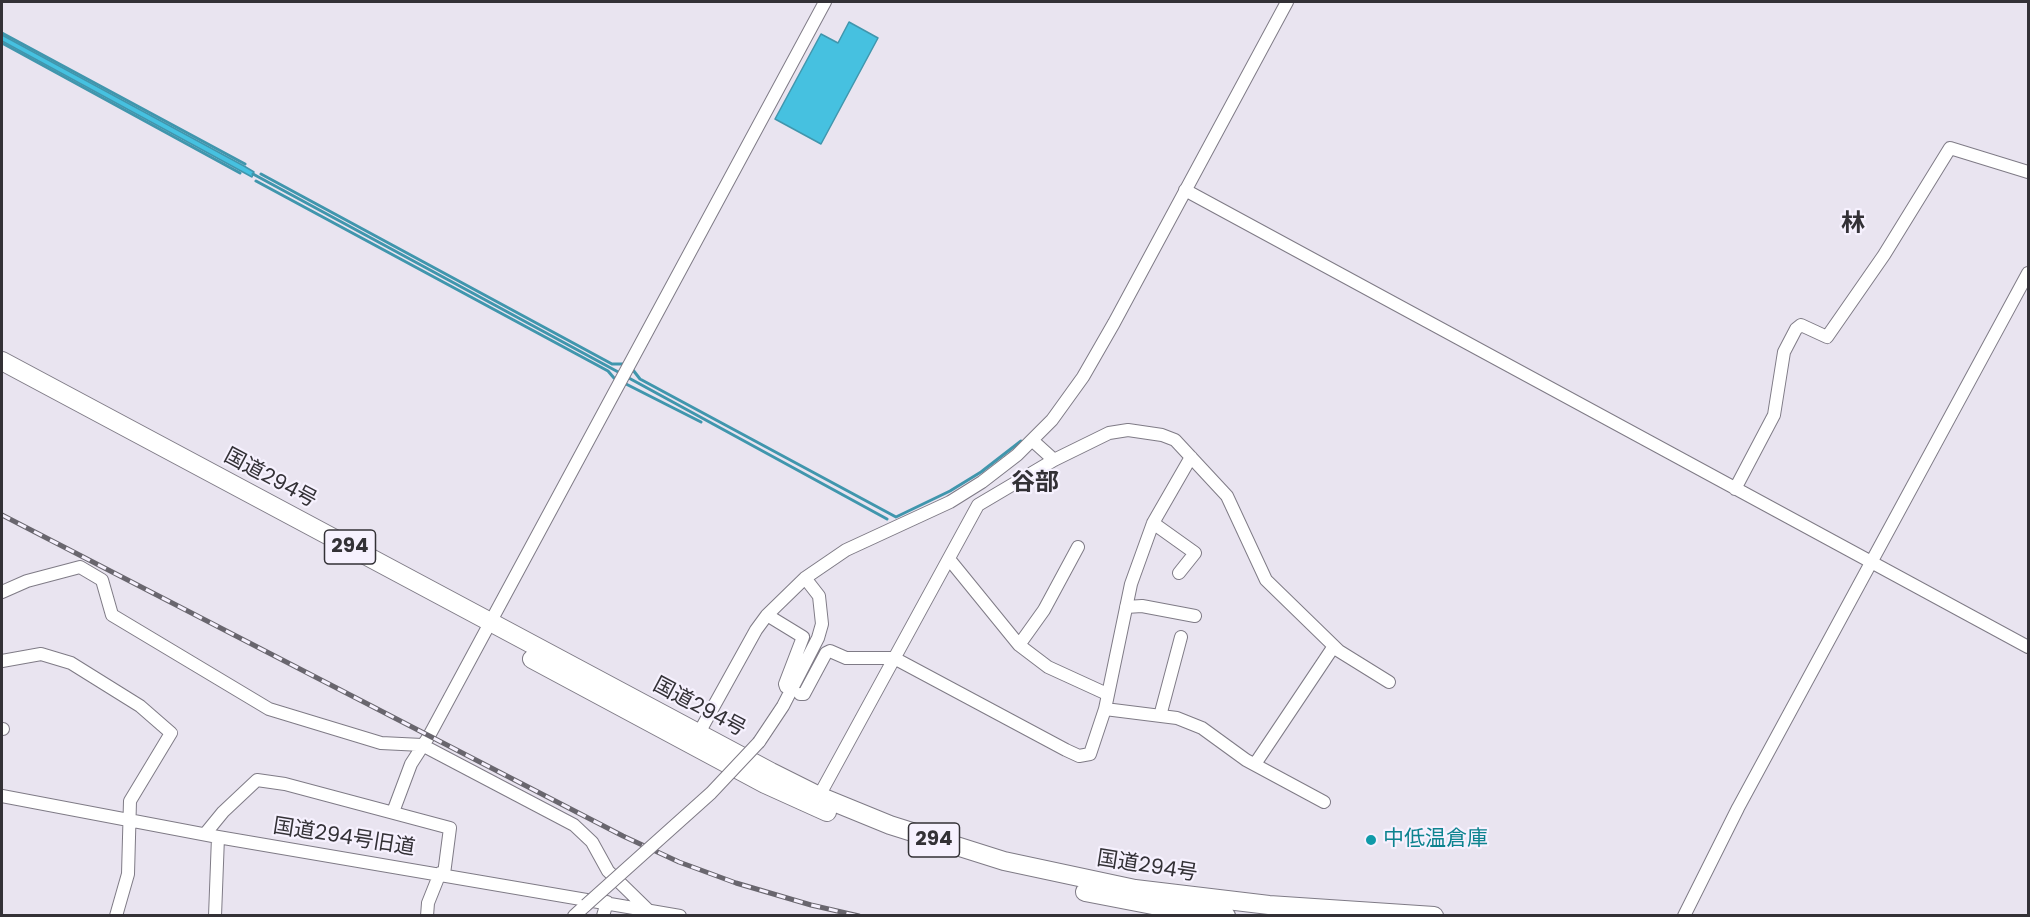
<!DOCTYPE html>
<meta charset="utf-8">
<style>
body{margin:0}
#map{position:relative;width:2030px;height:917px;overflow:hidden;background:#e9e4f0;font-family:Poppins,sans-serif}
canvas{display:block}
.frame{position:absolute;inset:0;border:3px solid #333136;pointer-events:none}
</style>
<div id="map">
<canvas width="2030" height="917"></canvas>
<div class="frame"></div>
</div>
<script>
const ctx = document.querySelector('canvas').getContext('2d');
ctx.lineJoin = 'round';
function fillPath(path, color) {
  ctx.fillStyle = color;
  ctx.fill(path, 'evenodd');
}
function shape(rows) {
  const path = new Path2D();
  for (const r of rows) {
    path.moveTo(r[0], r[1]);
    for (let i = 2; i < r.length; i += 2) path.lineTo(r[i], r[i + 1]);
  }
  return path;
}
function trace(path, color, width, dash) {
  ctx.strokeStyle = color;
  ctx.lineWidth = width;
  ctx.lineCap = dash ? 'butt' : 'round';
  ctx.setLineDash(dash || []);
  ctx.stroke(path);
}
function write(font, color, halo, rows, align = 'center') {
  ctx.font = font + ' Poppins,"Noto Sans JP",sans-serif';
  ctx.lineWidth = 4.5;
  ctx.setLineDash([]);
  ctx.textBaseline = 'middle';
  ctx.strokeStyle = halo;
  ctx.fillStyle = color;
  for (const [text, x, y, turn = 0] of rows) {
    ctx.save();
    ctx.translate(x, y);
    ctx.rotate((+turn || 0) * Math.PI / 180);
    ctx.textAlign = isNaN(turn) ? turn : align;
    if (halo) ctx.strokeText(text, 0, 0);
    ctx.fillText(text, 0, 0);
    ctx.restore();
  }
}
const water = shape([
 [849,22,878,38,821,144,775,119,821,34,838,43,849,22],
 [2,35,244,166,254,172,252,177,241,171,2,41,2,35]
]);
const stream = shape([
 [2,33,245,164],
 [2,43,240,173],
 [253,174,620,373],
 [261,174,612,364,623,364],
 [256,181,608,371,614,378],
 [633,370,640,379,896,517,950,491,981,472,1021,441],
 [627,377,887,519],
 [626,384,701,422]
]);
const minor = shape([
 [1185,190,2028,647],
 [1033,441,1054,460],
 [1735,489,1774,415,1784,352,1796,329,1801,325,1827,337,1884,255,1950,148,2028,172],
 [1153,523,1195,553,1179,573],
 [949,559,1019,645,1048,667,1107,694],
 [2,592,27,581,80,567,102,580,112,615,269,709,381,743,422,745,574,825,592,842,608,871,647,909],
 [1126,607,1142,606,1195,616],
 [767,615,803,637,785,684,786,687],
 [1019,645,1044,610,1078,547],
 [2,661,41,654,71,663,140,706,171,733,130,801,128,874,116,916],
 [800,694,804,694,826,653,830,651,846,658,894,658,1066,750,1079,756,1090,754,1105,709,1131,584,1153,523,1191,457],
 [1105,709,1177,718,1202,728,1246,760,1324,802],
 [1160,716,1181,637],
 [2,729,3,729],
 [695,740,756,630,767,615,805,578,846,550,950,502,982,482,1017,455,1052,420,1083,377,1114,323,1287,2],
 [759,742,783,706,818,638,822,624,819,596,805,578],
 [1255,764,1334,646],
 [2,796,218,837,680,916],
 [819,796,978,505,1054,460,1109,433,1128,430,1162,435,1175,440,1227,496,1266,580,1339,651,1389,682],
 [393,812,411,764,429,736,825,2],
 [205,834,223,812,257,780,285,784,450,828,444,874],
 [215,916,218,837],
 [427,916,428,903,440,873],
 [574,916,586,905],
 [603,916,607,902],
 [1684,916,1738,808,2028,273]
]);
const highway = shape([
 [2,361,771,772,819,796,890,825,1004,861,1135,889,1269,905,1434,916],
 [532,659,765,784,827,812],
 [1085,892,1184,911,1226,916]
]);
const rail = shape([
 [2,515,623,836,679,862,736,883,811,905,859,916]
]);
const minorBridge = shape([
 [586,905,711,793,759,742]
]);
const markers = [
 [1371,840,6,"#0f9aa8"]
];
const shields = [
 [350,547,51],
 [934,840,51]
];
const shieldNames = [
 ["294",350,547],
 ["294",934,840]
];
const streetNames = [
 ["国道294号",270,479,28],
 ["国道294号",699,708,28],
 ["国道294号旧道",344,838,9],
 ["国道294号",1147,867,9]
];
const cultureNames = [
 ["中低温倉庫",1383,840]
];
const quarterNames = [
 ["林",1853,225],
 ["谷部",1035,484]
];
fillPath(water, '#46c1e0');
trace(water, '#4096ad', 1.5);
trace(stream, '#4096ad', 3);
trace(minor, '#7f7b86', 14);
trace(highway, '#7f7b86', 20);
trace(minor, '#fff', 12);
trace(highway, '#fff', 18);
trace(rail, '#69666e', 5);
trace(rail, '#f6f1fe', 3, [9]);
trace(minorBridge, '#7f7b86', 14, []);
trace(minorBridge, '#fff', 12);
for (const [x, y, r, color] of markers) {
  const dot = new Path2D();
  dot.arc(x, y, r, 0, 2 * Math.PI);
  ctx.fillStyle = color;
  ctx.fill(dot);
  trace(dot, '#f6f1fe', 2);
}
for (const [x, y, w] of shields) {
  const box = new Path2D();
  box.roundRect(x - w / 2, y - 17, w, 34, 4.5);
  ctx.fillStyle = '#f6f1fe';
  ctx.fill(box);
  trace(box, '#333136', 1.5);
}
write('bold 20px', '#333136', null, shieldNames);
write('21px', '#333136', '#f6f1fe', streetNames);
write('21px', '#0d838f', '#f6f1fe', cultureNames, 'left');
write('bold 24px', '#333136', '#f6f1fe', quarterNames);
</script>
